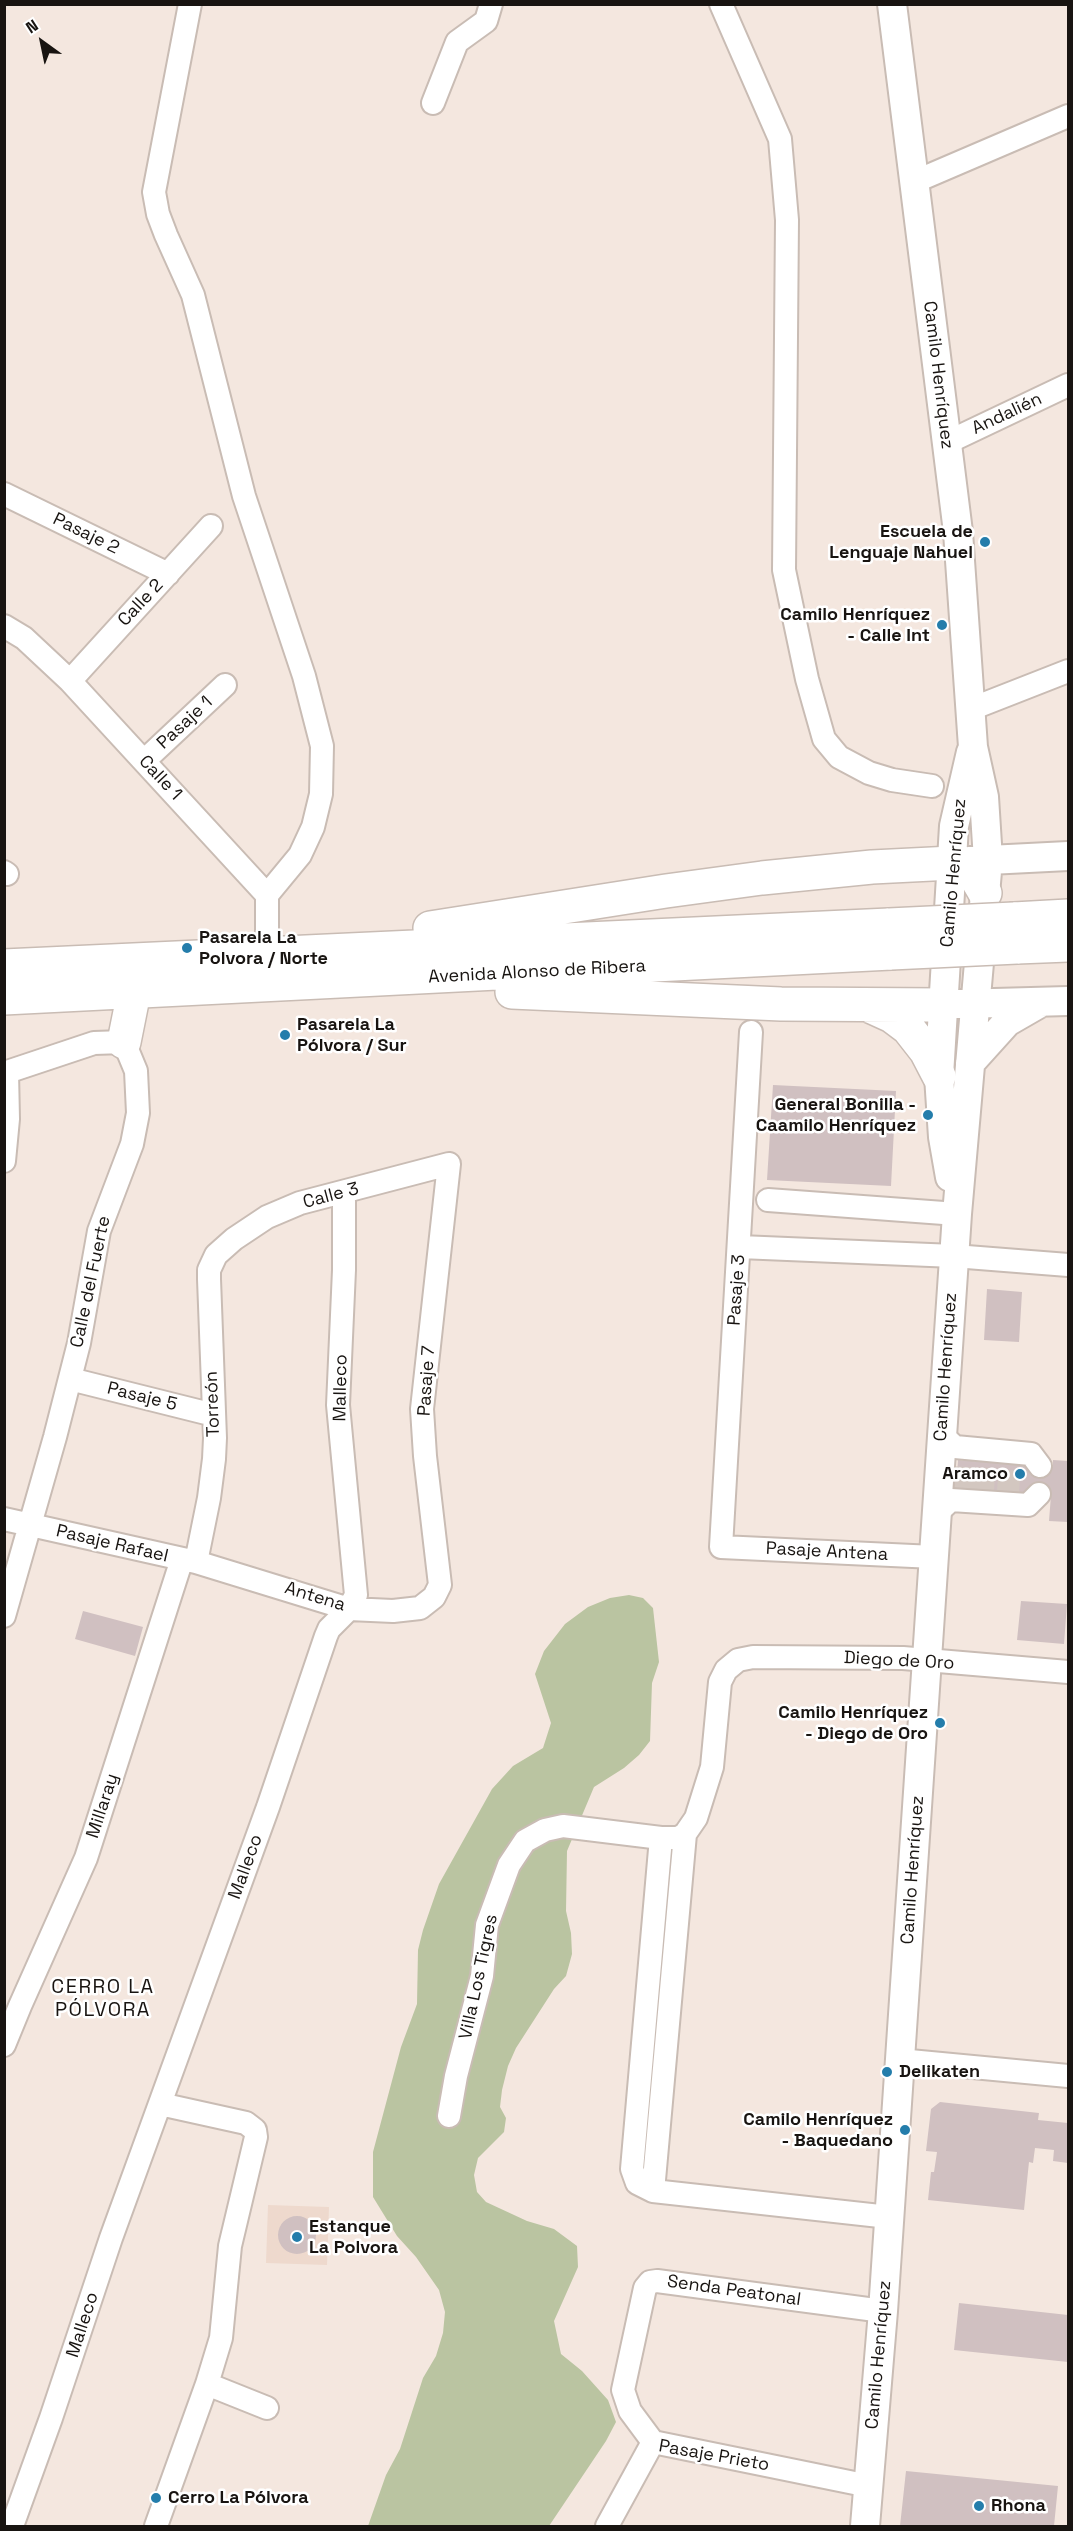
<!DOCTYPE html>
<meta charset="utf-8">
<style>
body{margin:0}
#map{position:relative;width:1073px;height:2531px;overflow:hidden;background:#f4e7df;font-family:"Space Grotesk",sans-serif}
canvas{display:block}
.frame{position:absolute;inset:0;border:6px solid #181411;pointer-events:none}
.north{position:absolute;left:12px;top:12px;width:60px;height:60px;-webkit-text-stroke:4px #fff;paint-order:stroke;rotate:327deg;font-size:16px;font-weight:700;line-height:24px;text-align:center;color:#181411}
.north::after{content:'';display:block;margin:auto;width:21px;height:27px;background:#181411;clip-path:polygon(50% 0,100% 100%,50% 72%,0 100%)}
</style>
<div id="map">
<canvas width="1073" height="2531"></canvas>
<div class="frame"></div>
<div class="north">N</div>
</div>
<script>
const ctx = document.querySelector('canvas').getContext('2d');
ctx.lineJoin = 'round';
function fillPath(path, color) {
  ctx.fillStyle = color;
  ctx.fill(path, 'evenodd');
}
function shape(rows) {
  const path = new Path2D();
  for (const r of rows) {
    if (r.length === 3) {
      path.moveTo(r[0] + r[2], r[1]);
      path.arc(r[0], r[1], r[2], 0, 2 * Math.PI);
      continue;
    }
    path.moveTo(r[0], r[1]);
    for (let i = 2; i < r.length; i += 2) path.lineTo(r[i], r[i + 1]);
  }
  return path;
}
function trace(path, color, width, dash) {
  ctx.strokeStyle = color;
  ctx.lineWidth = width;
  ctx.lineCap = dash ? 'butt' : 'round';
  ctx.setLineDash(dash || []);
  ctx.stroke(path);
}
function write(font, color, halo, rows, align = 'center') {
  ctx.font = font + ' "Space Grotesk",sans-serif';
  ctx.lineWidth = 5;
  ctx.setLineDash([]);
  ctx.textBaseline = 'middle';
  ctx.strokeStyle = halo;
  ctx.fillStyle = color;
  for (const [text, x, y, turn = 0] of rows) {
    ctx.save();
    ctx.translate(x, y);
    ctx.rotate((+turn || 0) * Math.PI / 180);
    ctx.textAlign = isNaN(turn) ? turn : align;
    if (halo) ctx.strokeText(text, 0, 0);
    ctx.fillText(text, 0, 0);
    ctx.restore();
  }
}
const built = shape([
 [268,2205,329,2207,327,2265,266,2263]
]);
const green = shape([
 [629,1595,643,1598,653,1608,659,1662,652,1683,650,1741,639,1755,624,1768,594,1787,567,1851,566,1911,571,1933,572,1954,566,1976,554,1989,516,2048,508,2066,502,2090,500,2107,506,2118,504,2132,478,2158,474,2175,477,2192,486,2202,527,2221,554,2229,577,2246,578,2267,554,2321,561,2354,582,2371,608,2400,616,2422,606,2441,549,2526,368,2526,386,2475,400,2449,423,2378,436,2356,443,2333,445,2312,439,2290,416,2257,397,2236,373,2197,373,2152,401,2047,417,2004,418,1950,423,1930,439,1884,492,1789,513,1766,543,1748,551,1723,535,1674,544,1651,565,1624,588,1607,610,1598]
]);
const building = shape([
 [773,1085,896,1091,891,1186,767,1180],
 [987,1289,1022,1292,1019,1342,984,1340],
 [958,1460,1053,1467,1053,1460,1068,1461,1068,1522,1049,1521,1051,1495,956,1488],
 [1021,1601,1067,1604,1064,1644,1017,1640],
 [83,1611,143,1627,135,1656,75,1639],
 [940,2102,1039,2113,1038,2120,1068,2123,1068,2163,1053,2161,1054,2150,1035,2148,1033,2163,1029,2162,1024,2210,928,2200,931,2172,934,2172,937,2152,926,2151,931,2109],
 [297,2235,19],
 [959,2303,1068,2315,1068,2362,954,2350],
 [906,2471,1058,2486,1054,2526,900,2526]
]);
const minorTunnel = shape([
 [964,1489,966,1460],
 [983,1490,985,1462],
 [1008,1492,1010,1464]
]);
const minor = shape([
 [190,4,154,192,158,214,166,235,193,295,244,496,304,676,322,746,321,794,313,827,300,855,267,895],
 [721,4,780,139,787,220,784,570,807,679,824,739,839,757,869,773,892,780,932,786],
 [433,103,457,42,486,21,491,4],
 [914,182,1068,116],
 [946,443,1068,385],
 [4,494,168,574],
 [4,626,24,638,70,681,267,895,267,954],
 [70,681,211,526],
 [971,709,1068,671],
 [144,761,225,685],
 [4,872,7,874],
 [751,1032,721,1547,934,1557],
 [4,1073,94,1043,124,1042,136,1071,138,1113,132,1144,99,1231,79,1343,55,1437,4,1616],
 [4,1161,8,1119,7,1072],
 [768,1200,957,1214],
 [740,1247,954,1256,1068,1265],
 [70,1379,214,1415],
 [942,1435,955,1447,1031,1454,1040,1466],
 [937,1513,951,1500,1028,1505,1039,1494],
 [4,1519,196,1562,349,1609,393,1611,420,1608,434,1597,440,1585,425,1456,422,1409,449,1164,300,1203,267,1217,234,1239,216,1255,209,1270,209,1279,215,1438,214,1459,209,1498,196,1562],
 [4,2045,20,2006,86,1858,182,1559],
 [899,2060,1068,2076],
 [449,2116,456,2076,482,1976,487,1925,509,1865,525,1841,545,1830,563,1826,661,1838],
 [653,2191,685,1834],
 [889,2217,653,2191,637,2183,632,2169,661,1838,678,1838,685,1834,696,1818,712,1767,720,1682,726,1670,738,1660,753,1657,903,1658,1068,1672],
 [207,2384,267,2408],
 [653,2442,630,2411,623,2390,645,2288,650,2282,657,2281,883,2311],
 [653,2442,869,2486],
 [12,2526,51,2418,111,2238,268,1807,326,1636,329,1629,349,1609,356,1595,338,1405,344,1270,344,1192],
 [156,2526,207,2384,221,2338,230,2246,256,2137,255,2130,246,2123,160,2104],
 [607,2526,653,2442]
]);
const major = shape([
 [969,861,1068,856],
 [957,1004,1068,1001],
 [970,1063,1007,1022,1040,1003],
 [950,1177,943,1137,939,1076,954,826,971,752],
 [865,2526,883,2311,957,1214,988,860,984,797,973,747,958,532,892,4]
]);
const highway = shape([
 [1014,919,1068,916],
 [430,928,666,891,762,878,872,867,952,863,967,869,974,874,985,893],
 [1017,947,1068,945],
 [4,966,889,925],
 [512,992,781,1004,943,1005],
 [4,998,891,953],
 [870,1006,892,1016,908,1028,926,1051,939,1076],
 [124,1042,134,992]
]);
const highwayBridge = shape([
 [889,925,1014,919],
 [891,953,1017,947]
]);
const markers = [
 [985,542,6,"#247dab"],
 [942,625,6,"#247dab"],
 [187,948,6,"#247dab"],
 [285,1035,6,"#247dab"],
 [928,1115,6,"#247dab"],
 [1020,1474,6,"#247dab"],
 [940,1723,6,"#247dab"],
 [887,2072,6,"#247dab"],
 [905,2130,6,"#247dab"],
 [297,2237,6,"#247dab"],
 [156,2498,6,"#247dab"],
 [979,2506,6,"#247dab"]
];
const streetNames = [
 ["Camilo Henríquez",938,375,83],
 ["Andalién",1007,414,-25],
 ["Pasaje 2",86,534,26],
 ["Calle 2",141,603,-47],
 ["Pasaje 1",185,723,-43],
 ["Calle 1",160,778,47],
 ["Camilo Henríquez",954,873,-85],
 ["Avenida Alonso de Ribera",537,972,-3],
 ["Calle 3",331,1196,-15],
 ["Calle del Fuerte",91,1282,-78],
 ["Pasaje 3",737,1290,-86],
 ["Camilo Henríquez",946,1367,-86],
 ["Pasaje 7",427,1381,-86],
 ["Malleco",341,1388,-89],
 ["Pasaje 5",142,1397,14],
 ["Torreón",213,1404,-92],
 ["Pasaje Rafael",112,1544,13],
 ["Pasaje Antena",827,1552,3],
 ["Antena",315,1597,17],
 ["Diego de Oro",899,1661,3],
 ["Millaray",103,1806,-72],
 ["Malleco",246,1867,-70],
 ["Camilo Henríquez",913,1870,-86],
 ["Villa Los Tigres",479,1977,-78],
 ["Senda Peatonal",734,2291,8],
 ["Malleco",83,2325,-72],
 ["Camilo Henríquez",879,2355,-85],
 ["Pasaje Prieto",714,2456,10]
];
const poiNames = [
 ["Escuela de",973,532],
 ["Lenguaje Nahuel",973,553],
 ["Camilo Henríquez",930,615],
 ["- Calle Int",930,636],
 ["Pasarela La",199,938,"left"],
 ["Polvora / Norte",199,959,"left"],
 ["Pasarela La",297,1025,"left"],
 ["Pólvora / Sur",297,1046,"left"],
 ["General Bonilla -",916,1105],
 ["Caamilo Henríquez",916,1126],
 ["Aramco",1008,1474],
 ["Camilo Henríquez",928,1713],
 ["- Diego de Oro",928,1734],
 ["Delikaten",899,2072,"left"],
 ["Camilo Henríquez",893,2120],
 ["- Baquedano",893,2141],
 ["Estanque",309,2227,"left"],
 ["La Polvora",309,2248,"left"],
 ["Cerro La Pólvora",168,2498,"left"],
 ["Rhona",991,2506,"left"]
];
const neighbourhoodNames = [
 ["CERRO LA",103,1988],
 ["PÓLVORA",103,2011]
];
fillPath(built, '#eed9cd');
fillPath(green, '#bac4a1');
fillPath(building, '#d0c0c1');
trace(minorTunnel, '#d3c7c0', 22, [22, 11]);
trace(minor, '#c9bcb4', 26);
trace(major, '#c9bcb4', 32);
trace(highway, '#c9bcb4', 36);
trace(minor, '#fff', 22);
trace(major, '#fff', 28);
trace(highway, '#fff', 33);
trace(highwayBridge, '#c9bcb4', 36, []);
trace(highwayBridge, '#fff', 33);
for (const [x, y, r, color] of markers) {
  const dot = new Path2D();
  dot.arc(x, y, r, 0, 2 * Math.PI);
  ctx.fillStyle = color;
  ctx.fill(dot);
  trace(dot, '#fff', 2);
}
write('18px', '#181411', '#fff', streetNames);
write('bold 18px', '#181411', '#fff', poiNames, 'right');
ctx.letterSpacing = '1.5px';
write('20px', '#181411', '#fff', neighbourhoodNames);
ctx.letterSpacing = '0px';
</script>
